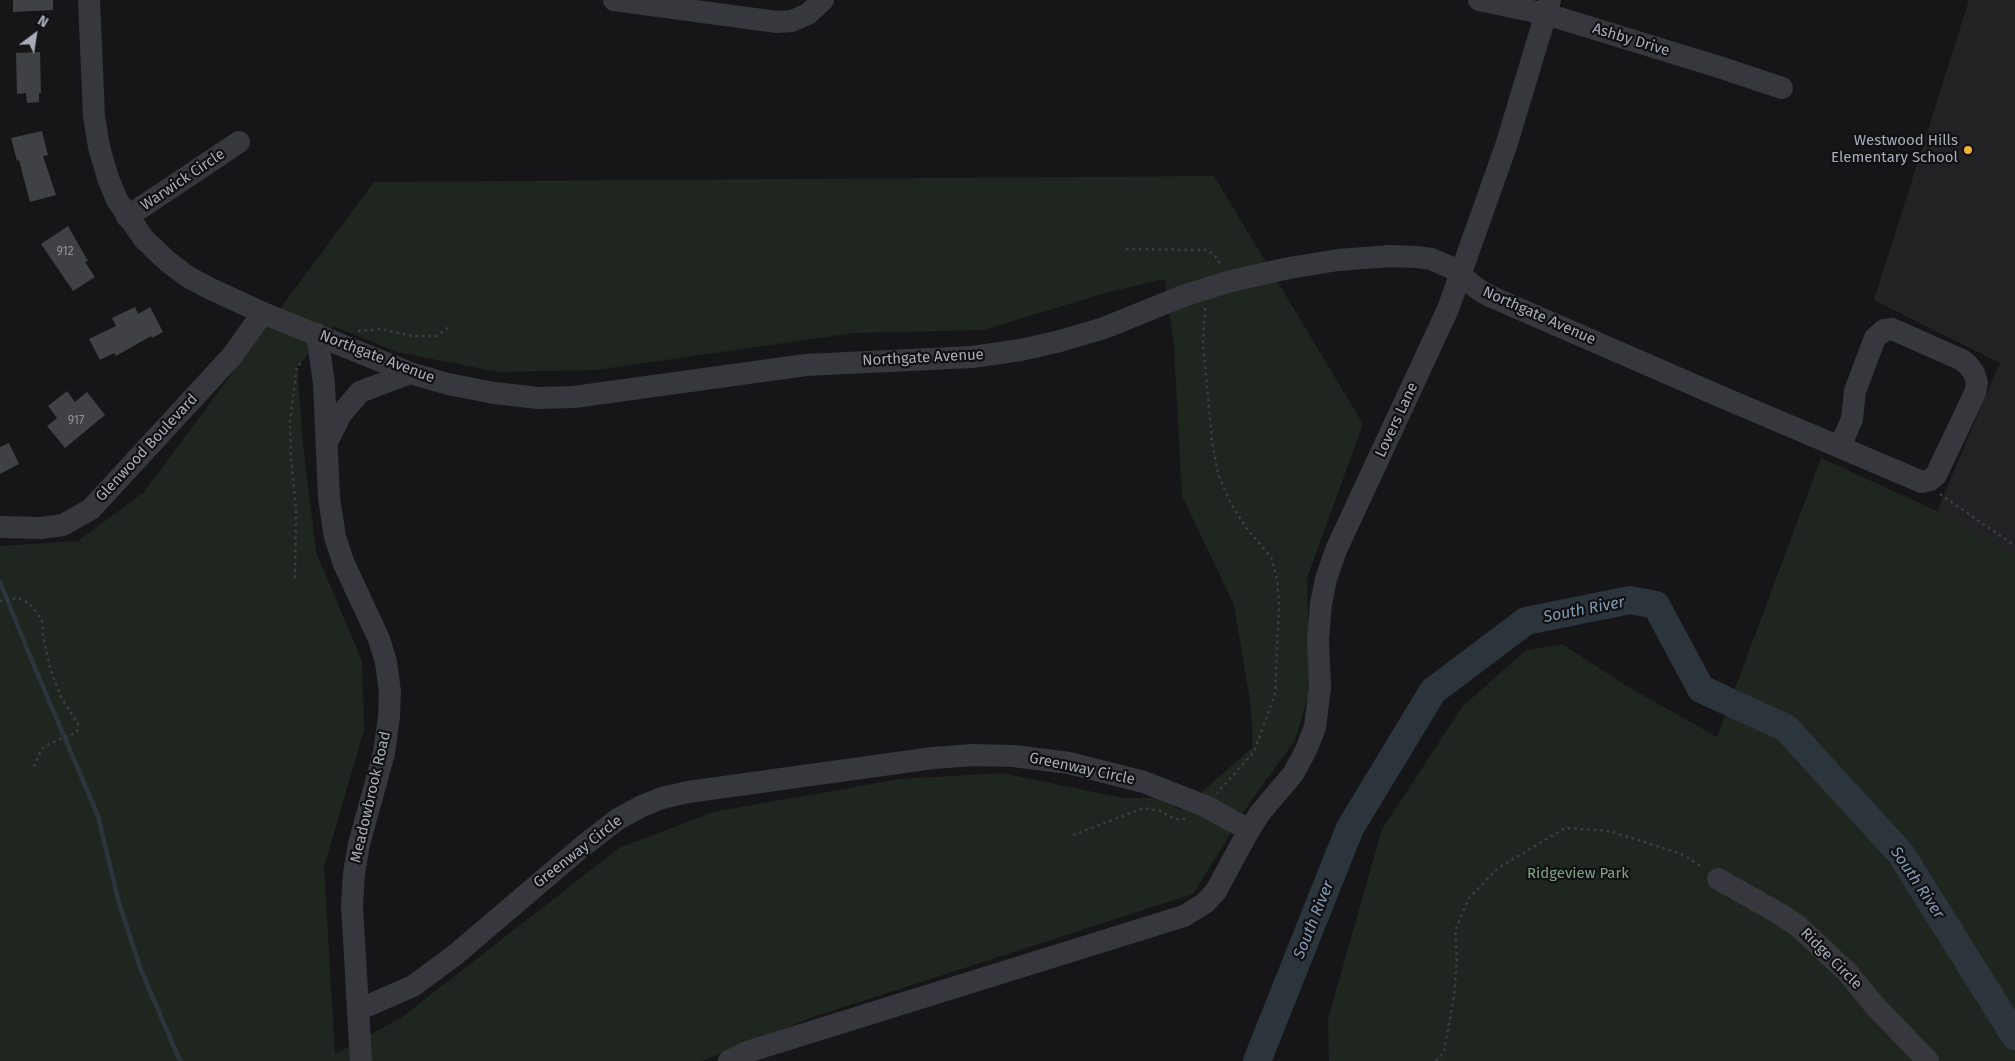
<!DOCTYPE html>
<style>
body{margin:0}
#map{position:relative;width:2015px;height:1061px;overflow:hidden;background:#161618;font-family:"Fira Sans",sans-serif}
canvas{display:block}
.north{position:absolute;left:10px;top:10px;width:50px;height:50px;-webkit-text-stroke:4px #111113;paint-order:stroke;rotate:31deg;font-size:14px;font-weight:700;line-height:20px;text-align:center;color:#a8adb8}
.north::after{content:'';display:block;margin:auto;width:18px;height:22px;background:#a8adb8;clip-path:polygon(50% 0,100% 100%,50% 72%,0 100%)}
</style>
<div id="map">
<canvas width="2015" height="1061"></canvas>
<div class="north">N</div>
</div>
<script>
const ctx = document.querySelector('canvas').getContext('2d');
ctx.lineJoin = 'round';
function fillPath(path, color) {
  ctx.fillStyle = color;
  ctx.fill(path, 'evenodd');
}
function shape(rows) {
  const path = new Path2D();
  for (const r of rows) {
    path.moveTo(r[0], r[1]);
    for (let i = 2; i < r.length; i += 2) path.lineTo(r[i], r[i + 1]);
  }
  return path;
}
function trace(path, color, width, dash) {
  ctx.strokeStyle = color;
  ctx.lineWidth = width;
  ctx.lineCap = dash ? 'butt' : 'round';
  ctx.setLineDash(dash || []);
  ctx.stroke(path);
}
function write(font, color, halo, rows, align = 'center') {
  ctx.font = font + ' "Fira Sans",sans-serif';
  ctx.lineWidth = 4.5;
  ctx.setLineDash([]);
  ctx.textBaseline = 'middle';
  ctx.strokeStyle = halo;
  ctx.fillStyle = color;
  for (const [text, x, y, turn = 0] of rows) {
    ctx.save();
    ctx.translate(x, y);
    ctx.rotate((+turn || 0) * Math.PI / 180);
    ctx.textAlign = isNaN(turn) ? turn : align;
    if (halo) ctx.strokeText(text, 0, 0);
    ctx.fillText(text, 0, 0);
    ctx.restore();
  }
}
const built = shape([
 [1969,0,2015,0,2015,556,1937,511,2000,363,1874,300]
]);
const green = shape([
 [1214,176,1363,424,1307,578,1310,690,1295,740,1251,801,1193,894,816,1016,702,1061,0,1061,0,546,78,541,144,492,374,182],
 [1165,279,1174,347,1182,496,1234,605,1251,707,1253,747,1181,810,1158,798,1123,798,1002,773,900,779,713,812,619,848,402,1017,335,1054,324,867,364,730,362,661,316,552,303,444,297,367,333,326,397,352,498,372,596,370,854,333,983,330,1109,292],
 [1821,458,1937,511,2015,556,2015,1061,1329,1061,1328,1019,1382,829,1463,706,1526,650,1562,644,1630,688,1717,737]
]);
const stream = shape([
 [0,582,30,656,98,816,119,903,141,970,180,1061]
]);
const river = shape([
 [1257,1061,1350,828,1433,691,1526,621,1630,600,1656,605,1701,689,1786,728,1901,854,2015,1036]
]);
const building = shape([
 [13,0,53,0,53,10,13,12],
 [40,52,41,93,39,93,39,102,27,103,26,93,17,94,16,53],
 [42,131,48,155,43,156,56,195,30,202,19,160,17,161,11,138],
 [68,226,88,261,85,262,95,277,73,291,41,244],
 [135,307,138,314,150,307,163,332,152,338,151,336,116,356,114,353,100,360,89,339,116,326,112,318],
 [67,391,75,402,87,392,105,415,65,448,47,426,57,418,48,406],
 [9,443,19,464,0,474,0,447]
]);
const path = shape([
 [1126,249,1208,250,1219,260,1219,265],
 [1205,308,1203,343,1212,441,1218,474,1231,504,1247,529,1271,557,1277,579,1279,605,1275,694,1254,752,1217,793],
 [358,331,381,329,412,336,437,336,450,326],
 [1940,494,2015,546],
 [295,578,296,509,291,459,290,420,297,367,302,362],
 [0,601,19,598,30,604,42,620,43,636,51,671,61,697,78,724,77,732,45,746,41,750,34,767],
 [1073,835,1144,808,1160,811,1175,819,1185,819],
 [1436,1061,1444,1052,1454,996,1457,958,1455,931,1469,898,1498,868,1565,828,1610,831,1684,855,1703,868]
]);
const minor = shape([
 [89,0,94,116,99,147,108,178,117,200,144,239,167,261,188,277,211,289,263,313,410,373,448,384,494,393,538,398,574,397,806,365,972,357,1021,350,1060,341,1104,328,1183,296,1231,281,1289,268,1338,260,1391,256,1417,257,1431,259,1450,267,1479,290,1492,297,1717,395,1922,482,1930,480,1936,475,1975,393,1977,383,1974,373,1968,365,1962,360,1892,329,1884,330,1875,338,1855,391,1852,419,1840,447],
 [614,0,777,22,792,21,808,14,823,0],
 [1479,0,1546,14,1719,67,1782,88],
 [127,217,239,142],
 [317,334,324,383,329,498,335,537,344,564,379,639,386,662,390,692,389,717,384,753,359,844,354,874,352,905,361,1061],
 [328,440,341,414,360,392,410,373],
 [0,527,41,528,63,525,91,509,232,356,263,313],
 [1718,879,1780,914,1798,926,1848,973,1875,1006,1928,1061],
 [358,1010,413,986,455,955,583,846,618,819,642,806,662,798,688,792,933,758,973,755,1013,756,1069,763,1144,782,1205,806,1249,830],
 [729,1061,750,1051,1184,916,1205,903,1216,891,1249,830,1260,813,1293,774,1306,750,1315,727,1320,688,1318,639,1321,604,1326,579,1336,550,1448,309,1506,146,1550,0]
]);
const markers = [
 [1968,150,5,"#f2b134"]
];
const numberNames = [
 ["912",65,252],
 ["917",76,421]
];
const streetNames = [
 ["Ashby Drive",1631,40,17],
 ["Warwick Circle",183,180,-34],
 ["Northgate Avenue",1539,316,24],
 ["Northgate Avenue",377,357,21],
 ["Northgate Avenue",923,358,-3],
 ["Lovers Lane",1397,420,-65],
 ["Glenwood Boulevard",147,448,-47],
 ["Greenway Circle",1082,769,12],
 ["Meadowbrook Road",371,797,-77],
 ["Greenway Circle",578,852,-38],
 ["Ridge Circle",1831,959,45]
];
const poiNames = [
 ["Westwood Hills",1958,141],
 ["Elementary School",1958,158]
];
const parkNames = [
 ["Ridgeview Park",1578,874]
];
const waterNames = [
 ["South River",1584,610,-11],
 ["South River",1917,883,56],
 ["South River",1314,920,-68]
];
fillPath(built, '#222225');
fillPath(green, '#1e261f');
trace(stream, '#2c353c', 4.5);
trace(river, '#2c353c', 28);
fillPath(building, '#404145');
trace(path, '#3d3f44', 2.5, [2.5, 4]);
trace(minor, '#37383d', 22);
for (const [x, y, r, color] of markers) {
  const dot = new Path2D();
  dot.arc(x, y, r, 0, 2 * Math.PI);
  ctx.fillStyle = color;
  ctx.fill(dot);
  trace(dot, '#111113', 2);
}
write('12px', '#8e929b', null, numberNames);
write('15px', '#a8adb8', '#111113', streetNames);
write('15px', '#a8adb8', '#111113', poiNames, 'right');
write('15px', '#7fa381', '#111113', parkNames);
write('italic 16px', '#7f9bb3', '#111113', waterNames);
</script>
